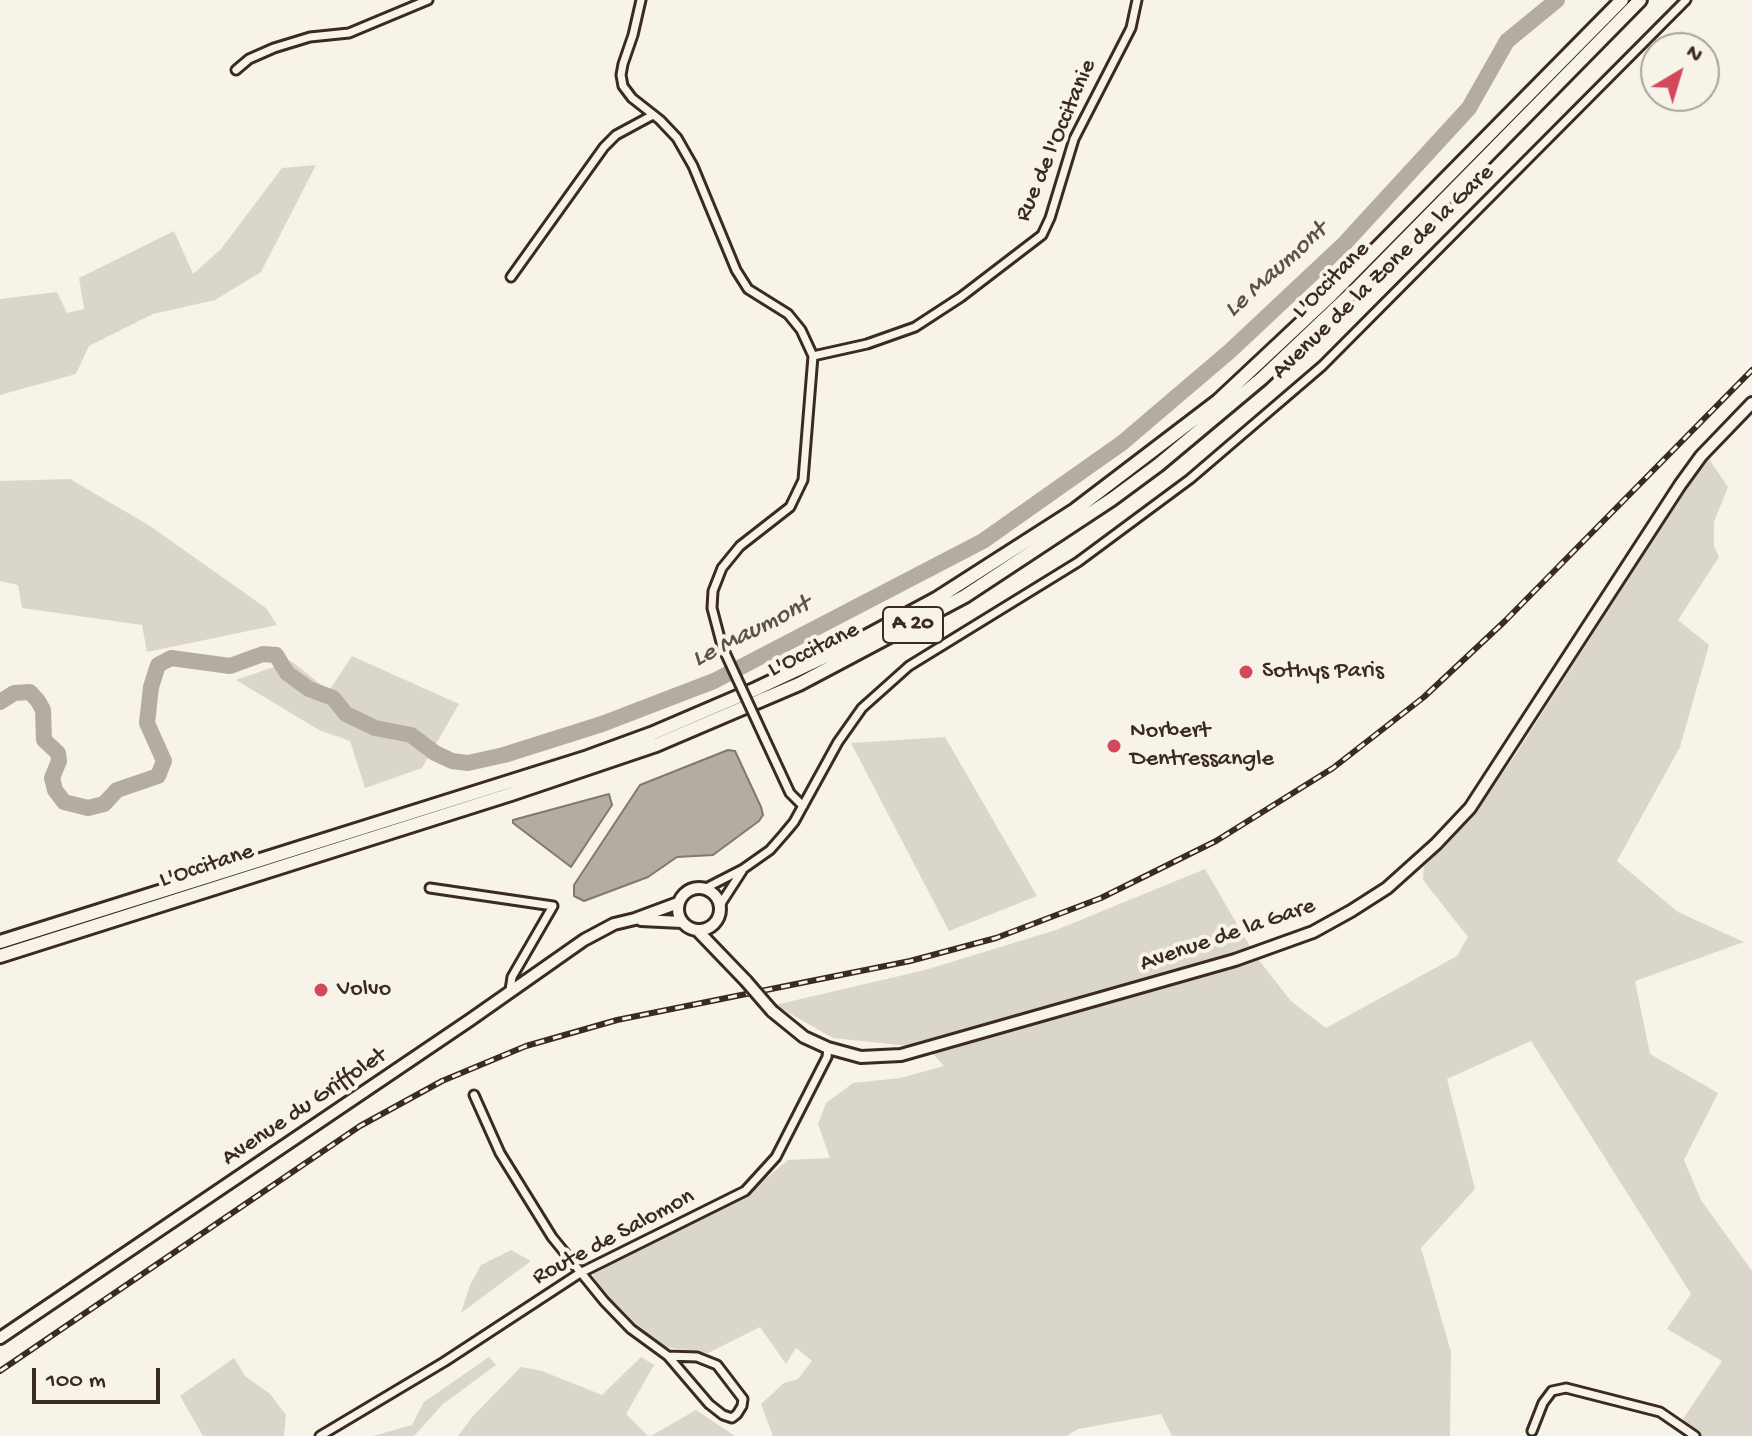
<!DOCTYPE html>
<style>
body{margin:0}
#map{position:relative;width:1752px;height:1436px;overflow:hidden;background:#f7f3e8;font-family:"Gochi Hand",sans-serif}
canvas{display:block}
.north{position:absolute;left:1640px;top:32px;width:80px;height:80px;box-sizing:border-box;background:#f7f3e8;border:2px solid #aca397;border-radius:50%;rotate:38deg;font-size:22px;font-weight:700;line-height:32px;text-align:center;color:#3b2a1e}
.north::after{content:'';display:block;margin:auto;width:28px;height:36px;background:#d1495b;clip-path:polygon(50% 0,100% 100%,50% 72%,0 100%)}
.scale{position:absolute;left:32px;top:1368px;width:128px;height:36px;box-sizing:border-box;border:4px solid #3b2a1e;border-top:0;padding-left:10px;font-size:24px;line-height:28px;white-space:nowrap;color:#3b2a1e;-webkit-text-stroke:6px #f7f3e8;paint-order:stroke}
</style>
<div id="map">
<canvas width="1752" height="1436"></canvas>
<div class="north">N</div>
<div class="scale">100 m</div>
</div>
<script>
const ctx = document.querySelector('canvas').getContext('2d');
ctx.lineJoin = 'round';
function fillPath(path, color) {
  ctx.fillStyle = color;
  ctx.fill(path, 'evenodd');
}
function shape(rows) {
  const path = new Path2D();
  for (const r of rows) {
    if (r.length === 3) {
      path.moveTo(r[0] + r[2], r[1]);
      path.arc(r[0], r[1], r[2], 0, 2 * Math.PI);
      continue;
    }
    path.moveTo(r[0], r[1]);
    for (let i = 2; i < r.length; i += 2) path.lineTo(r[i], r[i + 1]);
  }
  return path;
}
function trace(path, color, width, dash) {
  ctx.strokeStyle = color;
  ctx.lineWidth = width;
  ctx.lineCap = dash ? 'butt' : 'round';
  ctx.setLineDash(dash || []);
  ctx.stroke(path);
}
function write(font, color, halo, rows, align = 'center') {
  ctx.font = font + ' "Gochi Hand",sans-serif';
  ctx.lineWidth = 8;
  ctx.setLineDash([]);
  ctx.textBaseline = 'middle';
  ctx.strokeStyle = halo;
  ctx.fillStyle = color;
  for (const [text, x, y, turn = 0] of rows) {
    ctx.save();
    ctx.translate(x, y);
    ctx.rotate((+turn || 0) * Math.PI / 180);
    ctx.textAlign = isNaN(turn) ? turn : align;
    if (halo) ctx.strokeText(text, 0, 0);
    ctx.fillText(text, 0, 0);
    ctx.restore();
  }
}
const green = shape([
 [316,165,261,272,215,300,153,314,89,346,76,374,0,395,0,299,57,292,67,313,84,309,79,278,174,231,193,274,221,249,282,168],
 [1707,456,1728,487,1714,522,1714,546,1719,557,1678,620,1709,645,1680,747,1617,861,1678,912,1744,942,1635,981,1650,1054,1718,1093,1684,1160,1701,1200,1752,1271,1752,1436,1700,1436,1681,1422,1722,1361,1667,1329,1691,1294,1531,1041,1447,1079,1475,1189,1421,1248,1451,1352,1450,1436,1172,1436,1161,1414,1078,1429,1067,1436,773,1436,761,1404,784,1383,798,1379,812,1361,796,1348,786,1364,760,1327,708,1353,665,1347,631,1322,599,1286,593,1276,594,1272,746,1195,788,1160,830,1158,818,1124,826,1103,853,1083,900,1078,944,1066,928,1048,833,1038,775,1005,925,970,1056,930,1205,869,1255,955,1291,1001,1326,1028,1457,956,1468,937,1423,880,1424,866,1464,826,1514,757],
 [70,479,150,526,266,608,277,625,147,652,142,625,22,608,18,585,0,581,0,481],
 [352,656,459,704,422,768,365,788,350,741,319,730,236,680,291,661,329,691],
 [945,737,1037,896,949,931,851,743],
 [511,1250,531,1261,461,1313,470,1285,481,1265],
 [489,1357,496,1365,443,1404,414,1436,373,1436,412,1425,424,1402],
 [641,1357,654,1365,626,1414,648,1436,458,1436,473,1416,521,1367,542,1371,602,1395],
 [234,1358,245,1376,270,1394,286,1415,284,1436,203,1436,180,1396],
 [696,1410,735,1436,651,1436]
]);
const water = shape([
 [728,750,735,751,761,807,763,815,759,821,713,855,677,857,648,877,584,901,574,896,574,885,640,785,728,750],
 [609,794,612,805,571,867,513,823,513,820,609,794]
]);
const river = shape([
 [0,702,14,693,30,692,38,701,43,710,44,740,58,753,59,761,52,778,55,790,64,802,88,808,104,804,117,790,158,776,164,761,147,723,151,687,158,665,171,658,230,666,263,654,276,655,287,673,309,689,333,698,346,714,375,728,411,735,435,753,452,761,468,763,504,755,602,724,714,681,983,541,1122,443,1230,351,1345,243,1469,108,1507,41,1557,0]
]);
const street = shape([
 [641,0,633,35,623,64,621,75,623,86,632,98,660,120,677,138,693,166,736,270,748,289,788,314,801,330,813,356,803,480,790,507,740,546,722,568,713,591,712,608,722,646],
 [236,70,249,59,274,48,310,37,349,33,428,0],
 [511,277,604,147,616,135,653,115],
 [813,356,867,344,915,327,961,297,1042,235,1050,218,1074,139,1131,28,1137,0],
 [764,737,790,793,803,806],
 [430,888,553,906,512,977,510,990],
 [706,888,743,869,770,850,784,834,794,822,838,742,862,708,909,666,1078,562,1190,479,1322,366,1686,0],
 [720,905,742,871],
 [474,1095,500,1153,552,1237,604,1301,631,1329,668,1356,709,1404,723,1415,732,1418,737,1414,742,1406,743,1399,717,1365,697,1357,668,1356],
 [1532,1431,1543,1403,1552,1391,1566,1388,1660,1412,1695,1436],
 [320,1436,444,1362,580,1273,745,1191,776,1157,827,1057,828,1048]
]);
const secondary = shape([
 [699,909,21],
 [641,920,682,922],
 [697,930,746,981],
 [772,1011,804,1037,828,1048,861,1057,901,1055,1235,960,1313,932,1351,911,1387,888,1436,844,1470,808,1680,485,1701,456,1752,403],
 [0,1338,470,1020,584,940,614,924,635,919,678,903]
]);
const highway = shape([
 [0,942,588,757,651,734,756,689,856,642,936,599,1075,510,1218,401,1331,295,1622,0],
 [0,956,511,794,656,745,799,684,965,596,1112,499,1158,465,1262,378,1359,286,1640,0]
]);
const rail = shape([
 [0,1371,360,1126,442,1081,526,1046,617,1020,910,961,996,938,1101,898,1216,841,1333,768,1424,697,1505,621,1752,370]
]);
const streetBridge = shape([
 [722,646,764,737]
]);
const secondaryBridge = shape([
 [746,981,772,1011]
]);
const markers = [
 [1246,672,8,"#d1495b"],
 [1114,746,8,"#d1495b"],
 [321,990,8,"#d1495b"]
];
const shields = [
 [913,625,60]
];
const shieldNames = [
 ["A 20",913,625]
];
const streetNames = [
 ["Rue de l'Occitanie",1057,141,-67],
 ["Avenue de la Zone de la Gare",1384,273,-44],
 ["L'Occitane",1332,281,-45],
 ["L'Occitane",814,651,-26],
 ["L'Occitane",207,867,-18],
 ["Avenue de la Gare",1228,936,-19],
 ["Avenue du Griffolet",305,1108,-34],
 ["Route de Salomon",614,1238,-28]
];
const poiNames = [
 ["Sothys Paris",1262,672],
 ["Norbert",1130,732],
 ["Dentressangle",1130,760],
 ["Volvo",337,990]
];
const waterNames = [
 ["Le Maumont",1277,271,-42],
 ["Le Maumont",752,633,-27]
];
fillPath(green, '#dbd6cb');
fillPath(water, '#b4aca0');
trace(water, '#84786c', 2);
trace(river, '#b4aca0', 16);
trace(street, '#3b2a1e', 13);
trace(secondary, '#3b2a1e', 16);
trace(highway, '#3b2a1e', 18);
trace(street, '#f7f3e8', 7);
trace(secondary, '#f7f3e8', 10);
trace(highway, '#f7f3e8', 12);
trace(rail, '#3b2a1e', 6);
trace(rail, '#f7f3e8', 3, [9]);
trace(streetBridge, '#3b2a1e', 13, []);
trace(secondaryBridge, '#3b2a1e', 16, []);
trace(streetBridge, '#f7f3e8', 7);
trace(secondaryBridge, '#f7f3e8', 10);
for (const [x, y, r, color] of markers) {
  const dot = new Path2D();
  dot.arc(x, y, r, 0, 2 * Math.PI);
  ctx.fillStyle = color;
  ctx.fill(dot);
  trace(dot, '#f7f3e8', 3);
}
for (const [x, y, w] of shields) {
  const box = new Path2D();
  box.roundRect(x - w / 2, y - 18, w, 36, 6);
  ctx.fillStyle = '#f7f3e8';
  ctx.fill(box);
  trace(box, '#3b2a1e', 2);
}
write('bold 22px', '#3b2a1e', null, shieldNames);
write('24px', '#3b2a1e', '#f7f3e8', streetNames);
write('24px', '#3b2a1e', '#f7f3e8', poiNames, 'left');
write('italic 26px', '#5f5145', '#f7f3e8', waterNames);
</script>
